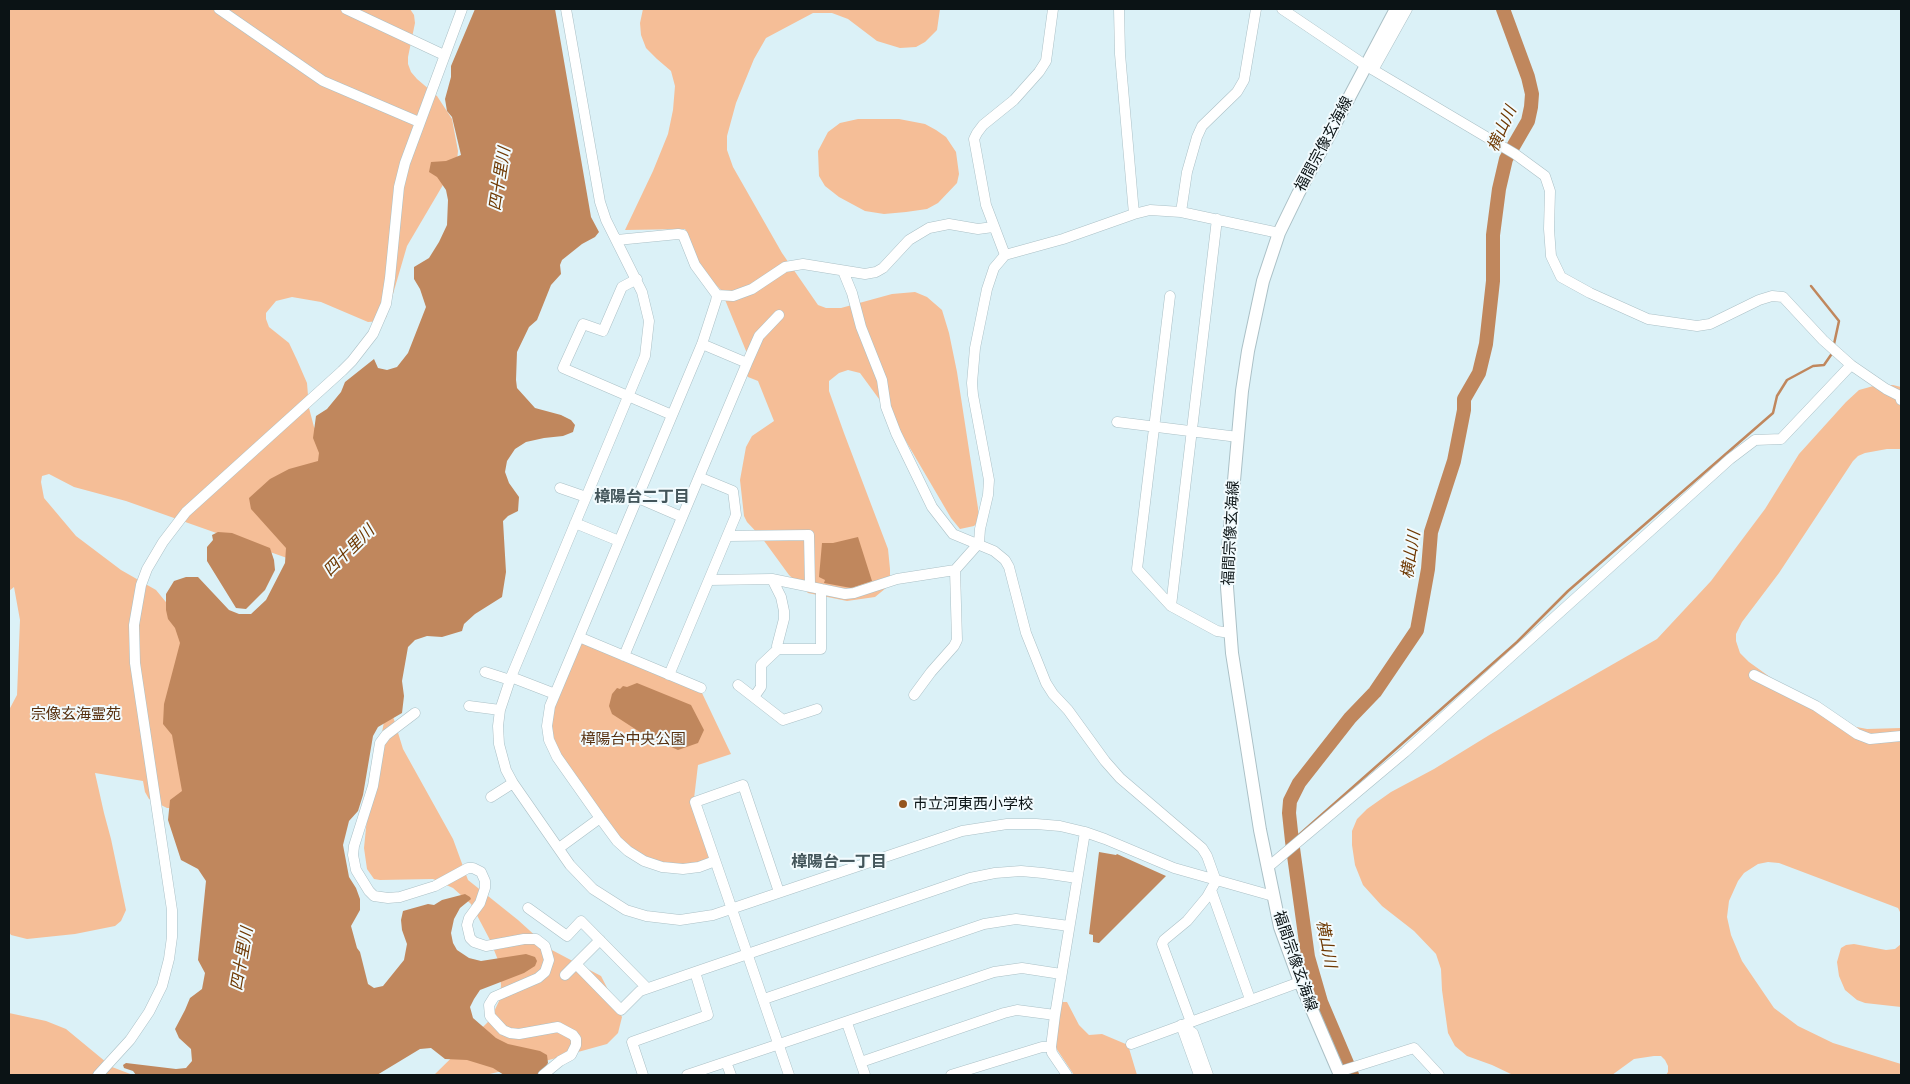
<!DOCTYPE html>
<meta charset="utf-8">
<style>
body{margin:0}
#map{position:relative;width:1910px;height:1084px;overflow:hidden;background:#dbf1f7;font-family:Raleway,sans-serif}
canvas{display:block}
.frame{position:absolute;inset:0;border:10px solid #0b1315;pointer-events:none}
</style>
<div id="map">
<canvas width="1910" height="1084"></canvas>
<div class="frame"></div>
</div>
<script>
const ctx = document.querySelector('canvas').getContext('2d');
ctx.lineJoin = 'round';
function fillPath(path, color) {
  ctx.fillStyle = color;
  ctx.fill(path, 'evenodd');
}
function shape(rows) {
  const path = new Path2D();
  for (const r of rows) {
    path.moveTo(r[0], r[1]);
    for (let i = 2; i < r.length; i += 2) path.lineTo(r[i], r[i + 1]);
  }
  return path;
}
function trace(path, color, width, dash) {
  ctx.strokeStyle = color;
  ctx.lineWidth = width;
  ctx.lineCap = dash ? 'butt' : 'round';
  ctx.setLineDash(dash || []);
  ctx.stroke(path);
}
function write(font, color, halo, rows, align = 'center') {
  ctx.font = font + ' Raleway,"Noto Sans JP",sans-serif';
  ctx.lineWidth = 4;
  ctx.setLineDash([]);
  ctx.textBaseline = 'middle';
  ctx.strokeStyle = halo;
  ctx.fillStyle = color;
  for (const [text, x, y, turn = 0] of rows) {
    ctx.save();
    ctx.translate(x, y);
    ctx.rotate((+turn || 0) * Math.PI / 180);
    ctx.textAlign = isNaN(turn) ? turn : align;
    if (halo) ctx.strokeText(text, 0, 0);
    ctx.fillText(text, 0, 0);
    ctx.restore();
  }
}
const green = shape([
 [9,9,410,9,414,15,415,23,408,57,408,64,411,72,417,79,437,96,452,119,458,151,457,161,407,246,386,318,381,321,368,322,321,302,292,297,276,301,266,313,266,319,269,327,289,343,297,360,307,383,309,408,314,427,334,453,287,558,126,501,74,487,49,474,42,476,41,482,44,498,76,536,121,570,156,590,175,613,259,674,174,808,167,808,149,799,145,792,143,781,95,773,104,813,111,839,126,910,121,921,115,926,75,934,27,939,11,935,9,932,9,710,17,695,20,620,14,587,9,591],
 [643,9,940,9,937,30,925,42,916,47,900,48,877,41,848,19,832,13,813,13,766,38,754,59,736,103,727,136,727,150,733,167,782,253,818,305,826,308,841,308,892,294,915,292,927,297,942,310,949,333,957,372,978,508,979,521,974,526,960,529,951,518,890,414,860,373,848,370,839,373,829,381,829,391,844,433,888,549,890,569,890,581,886,588,875,597,847,601,808,593,789,575,762,538,747,522,744,516,740,480,746,447,752,436,774,421,758,381,748,377,746,374,751,363,721,290,710,279,699,263,685,229,625,230,653,171,668,134,673,110,675,86,671,71,657,59,646,48,641,35,640,23],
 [858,119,899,119,925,124,936,130,946,137,956,152,959,174,957,183,938,203,927,209,906,212,884,214,865,211,839,197,825,186,819,176,818,151,828,132,840,123],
 [1877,385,1893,385,1901,387,1901,449,1887,449,1865,453,1858,456,1853,461,1779,573,1742,622,1736,634,1736,641,1740,653,1749,662,1827,718,1846,725,1867,729,1901,728,1901,914,1898,908,1779,863,1768,862,1758,864,1744,873,1738,881,1729,901,1727,917,1731,935,1742,961,1774,1008,1798,1026,1833,1043,1901,1064,1901,1075,1666,1075,1668,1072,1668,1066,1665,1060,1661,1056,1654,1056,1634,1059,1612,1075,1513,1075,1492,1065,1467,1056,1455,1046,1448,1033,1442,990,1441,969,1436,954,1414,931,1382,906,1363,885,1355,865,1352,845,1352,831,1357,819,1367,809,1391,792,1434,769,1491,734,1657,639,1711,581,1765,509,1799,454,1846,402,1859,390],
 [583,643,702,693,731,754,698,765,693,807,710,856,708,860,684,865,668,864,637,854,618,837,557,750,551,726,552,712,580,644],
 [388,700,403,749,453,839,468,880,518,920,550,949,601,976,622,1017,618,1033,607,1044,538,1063,485,1075,434,1075,490,1020,500,999,501,985,498,960,490,940,471,904,453,888,433,879,380,880,374,879,367,869,364,848,368,808],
 [1854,944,1886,950,1895,949,1901,944,1901,1007,1865,1003,1857,1000,1845,990,1839,976,1837,962,1841,948,1846,945],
 [1061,1002,1067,1002,1079,1025,1089,1035,1102,1034,1128,1045,1137,1075,1074,1075,1054,1045],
 [9,1013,46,1021,66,1029,112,1067,133,1075,9,1075]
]);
const water = shape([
 [475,9,555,9,591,217,599,232,595,237,582,244,562,260,560,265,561,274,551,285,537,320,529,327,517,352,516,380,517,388,535,408,561,415,571,420,575,425,573,432,563,436,544,438,526,442,515,449,507,461,505,472,509,483,519,497,518,511,508,516,503,521,506,572,502,597,475,614,464,624,462,631,442,637,427,636,415,640,408,647,402,681,404,696,402,713,378,727,373,736,363,795,358,811,349,821,343,845,349,877,356,888,360,899,360,910,351,926,357,948,360,952,368,984,374,988,383,986,404,960,407,944,402,930,401,920,403,911,428,904,434,905,442,900,465,894,470,897,471,899,460,908,454,919,451,933,453,943,457,950,469,958,481,961,526,954,535,957,537,961,535,966,524,973,480,990,474,999,470,1007,473,1018,496,1038,508,1044,540,1051,547,1055,548,1063,540,1075,504,1075,493,1068,467,1060,445,1059,431,1048,420,1049,377,1075,136,1075,133,1071,124,1068,123,1065,126,1063,176,1069,186,1068,192,1061,191,1049,179,1038,175,1029,185,1010,190,998,202,989,205,973,198,960,206,881,198,869,181,860,168,820,170,800,182,791,172,735,163,724,164,704,180,643,175,628,168,619,166,610,166,594,174,581,186,577,198,577,229,610,239,614,251,614,266,600,285,563,286,548,251,509,249,498,270,479,289,469,318,461,319,453,313,438,316,416,327,409,341,392,345,382,374,359,378,368,387,370,397,367,408,353,426,307,420,289,414,279,414,267,429,258,439,242,447,225,448,200,446,190,437,177,429,172,431,162,446,161,461,155,452,117,447,111,445,99,451,77,451,66],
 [218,532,232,533,270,548,274,560,275,570,265,590,246,609,236,608,207,561,207,547,213,540,212,535],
 [858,537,872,581,851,588,824,583,825,580,819,577,822,543,833,543],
 [637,683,691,705,704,730,698,743,678,750,646,736,612,714,609,706,612,694,617,688,620,689,623,686,627,687],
 [1099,852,1116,855,1117,854,1166,876,1099,943,1093,942,1093,935,1089,934]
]);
const stream = shape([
 [1811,286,1839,321,1834,344],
 [1292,841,1517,642,1568,591,1773,413,1777,396,1787,380,1813,366,1824,365,1833,352]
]);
const river = shape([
 [1352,1075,1321,1002,1308,957,1292,841,1289,813,1290,801,1299,783,1350,718,1375,692,1417,630,1428,569,1431,532,1454,461,1464,410,1464,399,1479,373,1486,344,1493,281,1493,235,1499,189,1506,159,1528,121,1531,107,1532,94,1528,77,1503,9]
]);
const minor = shape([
 [219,9,323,81,419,122],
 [346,9,444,55],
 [566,9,600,202,606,220,642,292,649,321,645,356,511,677,500,710,498,726,499,744,506,770,513,783,570,865,593,889,626,910,646,916,680,920,713,915,962,831,1007,824,1036,824,1060,826,1085,832,1105,839,1174,868,1273,896],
 [1119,9,1120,54,1134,214],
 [1282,9,1365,65,1515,154,1545,176,1550,191,1549,229,1551,256,1561,277,1590,293,1648,319,1697,326,1710,324,1759,300,1772,296,1783,297,1823,340,1851,365,1886,389,1900,396,1901,400],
 [1373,70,1407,9],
 [1181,212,1187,172,1197,137,1202,126,1237,92,1244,80,1256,9],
 [617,240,678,234,683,235,695,265,717,295,716,301,702,344,550,706,547,726,549,740,557,757,600,818,617,841,628,851,644,861,662,867,683,869,699,867,715,861],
 [1005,255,986,205,974,139,977,133,983,125,1014,100,1039,72,1046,61,1053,9],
 [843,271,852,293,861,327,882,380,886,407,896,433,932,507,953,534,994,551,1005,560,1009,567,1026,633,1046,683,1053,694,1068,710,1105,761,1120,778,1202,848,1207,856,1216,881,1207,897,1187,921,1164,940,1162,944,1191,1022],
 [637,279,622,287,603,331,583,324,563,368,672,415],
 [717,295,733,296,752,289,785,267,803,264,865,274,876,272,883,268,909,240,929,228,949,224,978,229,993,227],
 [1170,296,1137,569,1171,606,1217,631,1230,633],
 [747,363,759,336,779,315],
 [1117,422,1238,437],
 [560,488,586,497],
 [638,498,682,517],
 [575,523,619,541],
 [728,536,809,535,810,585],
 [772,579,781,597,784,611,784,619,777,646,778,649,821,649,821,589],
 [709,580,772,579,845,594,854,593,897,579,955,570],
 [1171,606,1217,219],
 [579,637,701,688],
 [624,656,699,477],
 [485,672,510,680],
 [669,675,736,515,733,491,699,477,747,363,702,344],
 [1754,675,1816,706,1857,734,1870,739,1901,736],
 [511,677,555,694],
 [738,685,783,720,817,709],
 [914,695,931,672,954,646,957,640,955,570,979,543,980,529,988,495,989,480,973,395,972,383,975,348,987,289,994,268,1005,255,1063,239,1134,214,1150,210,1181,212,1279,233],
 [754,697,761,687,761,665,778,649],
 [469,706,500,710],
 [415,713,386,735,380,743,373,786,354,846,353,855,356,870,369,891,374,896,388,898,400,897,435,886,468,868,473,868,481,872,485,881,485,888,480,903,469,918,467,925,470,938,474,942,486,946,524,939,536,939,545,946,549,960,545,972,538,978,494,997,489,1005,490,1016,503,1030,510,1033,519,1034,558,1027,573,1035,576,1039,576,1045,571,1055,560,1061,543,1075],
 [491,797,513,783],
 [559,848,600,818],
 [1267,868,1405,752,1730,459,1755,440,1781,439,1851,365],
 [1211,890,1250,999],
 [779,892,743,785,695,802,789,1075],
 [528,908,567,936,581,921,647,988],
 [576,964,621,1010,640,991,695,972],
 [565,975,600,940],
 [764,999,984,924,1016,919,1069,926],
 [847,1023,865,1075],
 [1181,1025,1193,1033,1208,1075],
 [1181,1025,1199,1075],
 [1131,1044,1300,982],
 [726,1062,731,1075],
 [861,1062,1004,1013,1017,1010,1055,1015],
 [1338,1072,1414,1048,1439,1075],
 [98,1075,130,1040,149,1012,162,986,169,959,172,937,172,910,135,663,134,625,141,585,147,569,163,542,186,512,342,371,352,361,373,334,386,304,390,278,399,187,405,163,462,9],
 [643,1075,632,1042,708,1015,695,972,970,878,995,873,1021,871,1043,873,1077,878],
 [687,1075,994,972,1022,968,1061,974],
 [951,1075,1042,1047,1051,1047],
 [1067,1075,1052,1053,1051,1047,1055,1015,1085,832]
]);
const major = shape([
 [1340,1075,1300,982,1280,927,1260,830,1232,653,1227,587,1228,548,1242,391,1248,351,1263,281,1279,233,1298,194,1396,9]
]);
const markers = [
 [903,804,5,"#95551e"]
];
const streetNames = [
 ["福間宗像玄海線",1324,144,-62],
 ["福間宗像玄海線",1231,533,-87],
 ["福間宗像玄海線",1295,961,71]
];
const parkNames = [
 ["宗像玄海霊苑",76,714],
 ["樟陽台中央公園",633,739]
];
const poiNames = [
 ["市立河東西小学校",913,804]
];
const waterNames = [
 ["横山川",1502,129,-66],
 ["四十里川",500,179,-81],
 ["四十里川",349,551,-45],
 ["横山川",1411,555,-81],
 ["横山川",1326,944,79],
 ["四十里川",242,959,-80]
];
const neighbourhoodNames = [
 ["樟陽台二丁目",642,497],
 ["樟陽台一丁目",839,862]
];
fillPath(green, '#f5be97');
fillPath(water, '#c0875d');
trace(stream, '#c0875d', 2.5);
trace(river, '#c0875d', 14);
trace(minor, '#abc0c6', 11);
trace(major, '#abc0c6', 14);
trace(minor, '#fff', 10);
trace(major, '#fff', 12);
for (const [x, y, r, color] of markers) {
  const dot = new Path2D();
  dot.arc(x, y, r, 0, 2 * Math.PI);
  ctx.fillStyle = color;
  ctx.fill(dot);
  trace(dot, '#f2fbfe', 2);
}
write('15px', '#0b1315', '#f2fbfe', streetNames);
write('15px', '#57300f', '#f2fbfe', parkNames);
write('15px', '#0b1315', '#f2fbfe', poiNames, 'left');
write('italic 16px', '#6e3802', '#f2fbfe', waterNames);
write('bold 16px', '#43555a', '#f2fbfe', neighbourhoodNames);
</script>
